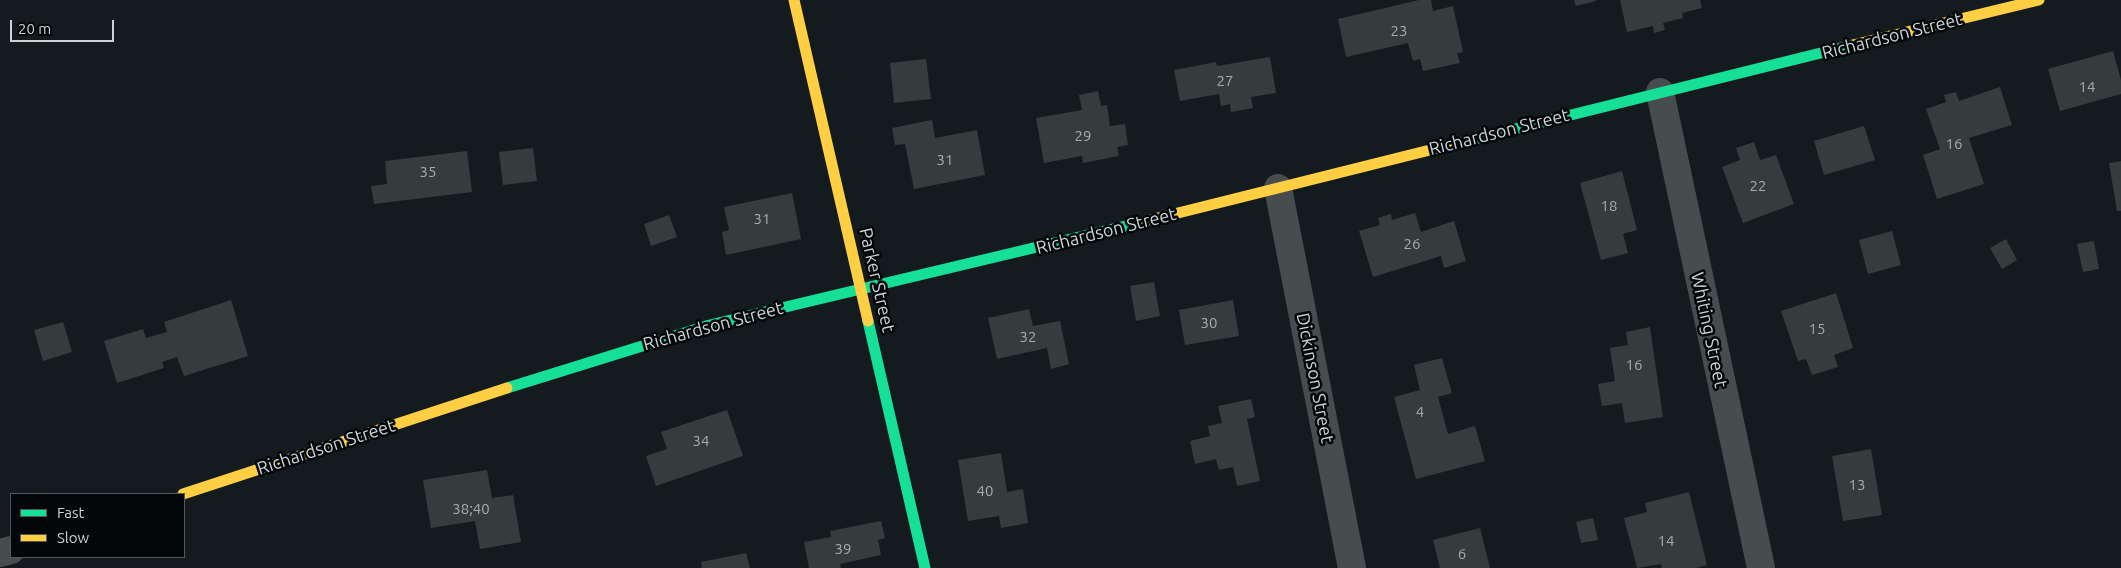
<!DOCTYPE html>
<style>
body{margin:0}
#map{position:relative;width:2121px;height:568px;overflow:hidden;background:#141b1e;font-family:Ubuntu,sans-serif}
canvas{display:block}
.legend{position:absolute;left:10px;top:493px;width:175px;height:65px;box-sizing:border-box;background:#030709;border:1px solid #53595b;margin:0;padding:6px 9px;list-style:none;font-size:15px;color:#cbd3d7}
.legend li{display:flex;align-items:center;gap:10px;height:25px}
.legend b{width:25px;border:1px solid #53595b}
.scale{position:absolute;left:10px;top:20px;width:104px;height:22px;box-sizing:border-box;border:2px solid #cbd3d7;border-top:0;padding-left:6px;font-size:15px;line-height:18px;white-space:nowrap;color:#cbd3d7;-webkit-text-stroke:4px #030709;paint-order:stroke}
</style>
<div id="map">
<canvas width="2121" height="568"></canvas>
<ul class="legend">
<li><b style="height:6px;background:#16e098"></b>Fast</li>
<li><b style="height:6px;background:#ffcf43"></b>Slow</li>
</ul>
<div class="scale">20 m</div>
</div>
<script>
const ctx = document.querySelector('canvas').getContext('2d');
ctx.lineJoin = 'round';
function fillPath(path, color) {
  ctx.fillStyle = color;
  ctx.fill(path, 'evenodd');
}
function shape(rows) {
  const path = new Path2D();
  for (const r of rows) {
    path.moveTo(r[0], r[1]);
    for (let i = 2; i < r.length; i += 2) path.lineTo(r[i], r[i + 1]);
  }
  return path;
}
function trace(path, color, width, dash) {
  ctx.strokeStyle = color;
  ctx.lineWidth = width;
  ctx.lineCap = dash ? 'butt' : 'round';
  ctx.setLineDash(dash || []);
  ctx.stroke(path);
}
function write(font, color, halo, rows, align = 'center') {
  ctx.font = font + ' Ubuntu,sans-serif';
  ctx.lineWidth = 5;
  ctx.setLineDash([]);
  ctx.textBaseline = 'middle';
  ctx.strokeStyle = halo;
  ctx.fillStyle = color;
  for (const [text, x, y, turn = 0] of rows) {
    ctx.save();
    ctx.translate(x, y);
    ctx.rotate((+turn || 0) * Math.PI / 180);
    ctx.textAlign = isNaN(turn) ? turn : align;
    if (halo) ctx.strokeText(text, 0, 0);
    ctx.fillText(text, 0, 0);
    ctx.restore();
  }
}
const building = shape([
 [1419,0,1431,0,1433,11,1453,6,1463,52,1457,53,1460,63,1423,71,1420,59,1413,61,1408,43,1346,57,1338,19],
 [1574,0,1596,0,1596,1,1576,6],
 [1620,0,1700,0,1702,8,1682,13,1683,18,1663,23,1665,30,1654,33,1653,26,1627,32],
 [2113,51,2121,80,2121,94,2060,111,2048,69],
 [1270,57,1276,93,1251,97,1253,108,1231,112,1230,104,1221,106,1219,94,1180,101,1174,70,1216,62,1217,66],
 [926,59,931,99,894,103,890,63],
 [2000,87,2012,125,1969,138,1984,184,1937,199,1923,155,1940,149,1926,109,1946,102,1944,95,1956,92,1959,101],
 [1098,91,1101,106,1107,105,1110,126,1125,124,1128,145,1117,147,1119,156,1083,163,1082,156,1044,163,1036,118,1082,110,1079,95],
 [932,120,935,138,977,130,985,175,914,189,905,144,895,145,892,128],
 [1864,126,1875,160,1824,175,1814,141],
 [1754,142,1760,160,1776,155,1794,204,1743,223,1722,167,1740,160,1736,148],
 [533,148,537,181,503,185,499,152],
 [467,151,472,192,374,204,371,186,387,184,385,161],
 [2121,161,2121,211,2117,211,2109,163],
 [1622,171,1637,230,1623,234,1628,253,1601,260,1580,183],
 [792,193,801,239,726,255,722,232,729,230,724,207],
 [1415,213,1421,232,1454,221,1466,261,1444,268,1441,256,1373,277,1359,231,1380,225,1378,218,1391,214,1392,220],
 [669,215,677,237,651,246,644,224],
 [1892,231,1901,265,1868,274,1859,240],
 [2006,239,2017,260,2002,269,1990,248],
 [2094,241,2099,269,2083,272,2077,244],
 [1154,282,1160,316,1136,321,1130,286],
 [1836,293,1853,348,1834,355,1838,367,1812,375,1806,359,1798,361,1781,311],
 [231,300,248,356,184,376,177,357,162,362,164,368,117,383,104,341,143,329,146,338,167,332,164,322],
 [1233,300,1239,336,1185,345,1179,310],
 [1029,309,1033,326,1060,321,1069,364,1051,369,1047,348,997,359,988,318],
 [63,322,72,352,43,361,34,330],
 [1650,327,1663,417,1625,423,1622,403,1602,406,1598,384,1615,381,1610,348,1628,345,1626,332],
 [1442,358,1452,393,1438,397,1448,434,1475,426,1485,461,1416,479,1394,397,1420,390,1414,365],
 [1251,399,1255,417,1247,419,1260,481,1237,486,1233,467,1219,470,1216,459,1195,464,1190,441,1210,436,1208,426,1222,423,1218,406],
 [727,410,743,456,656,486,646,456,667,449,661,432],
 [1871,449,1882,515,1843,521,1832,456],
 [1001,453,1007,492,1023,489,1028,523,1001,528,999,516,968,521,958,460],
 [487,470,492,498,513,495,521,542,480,549,475,521,431,528,423,480],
 [1689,492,1707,565,1696,568,1662,568,1661,564,1637,568,1624,518,1647,512,1645,503],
 [1593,518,1598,540,1581,543,1576,522],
 [881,521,885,538,878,540,881,555,840,564,841,568,809,568,804,542,831,537,830,531],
 [1480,528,1490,568,1440,568,1433,540],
 [746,553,750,568,702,568,701,562]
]);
const street = shape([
 [1660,92,1761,568],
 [1278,188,1352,568],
 [0,553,11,550]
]);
const fast = shape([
 [1454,144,1853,45],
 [868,321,925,568],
 [507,388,710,325,1138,223]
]);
const slow = shape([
 [794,0,868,321],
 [1853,45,2039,0],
 [1138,223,1454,144],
 [183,494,507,388]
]);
const numberNames = [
 ["23",1399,31],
 ["27",1225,81],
 ["14",2087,87],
 ["29",1083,136],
 ["16",1954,144],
 ["31",945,160],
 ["35",428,172],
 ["22",1758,186],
 ["18",1609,206],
 ["31",762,219],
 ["26",1412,244],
 ["30",1209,323],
 ["15",1817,329],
 ["32",1028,337],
 ["16",1634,365],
 ["4",1420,412],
 ["34",701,441],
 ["13",1857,485],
 ["40",985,491],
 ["38;40",471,509],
 ["14",1666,541],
 ["39",843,549],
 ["6",1462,554]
];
const streetNames = [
 ["Richardson Street",1892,36,-14],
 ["Richardson Street",1499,132,-14],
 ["Richardson Street",1106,231,-14],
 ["Parker Street",877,280,77],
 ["Richardson Street",713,326,-15],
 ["Whiting Street",1709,330,78],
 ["Dickinson Street",1315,378,79],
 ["Richardson Street",326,447,-18]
];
fillPath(building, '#363b3e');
trace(street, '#474d4f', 28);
trace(fast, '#16e098', 11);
trace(slow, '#ffcf43', 11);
write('15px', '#a6adb1', null, numberNames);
write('18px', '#cbd3d7', '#030709', streetNames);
</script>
